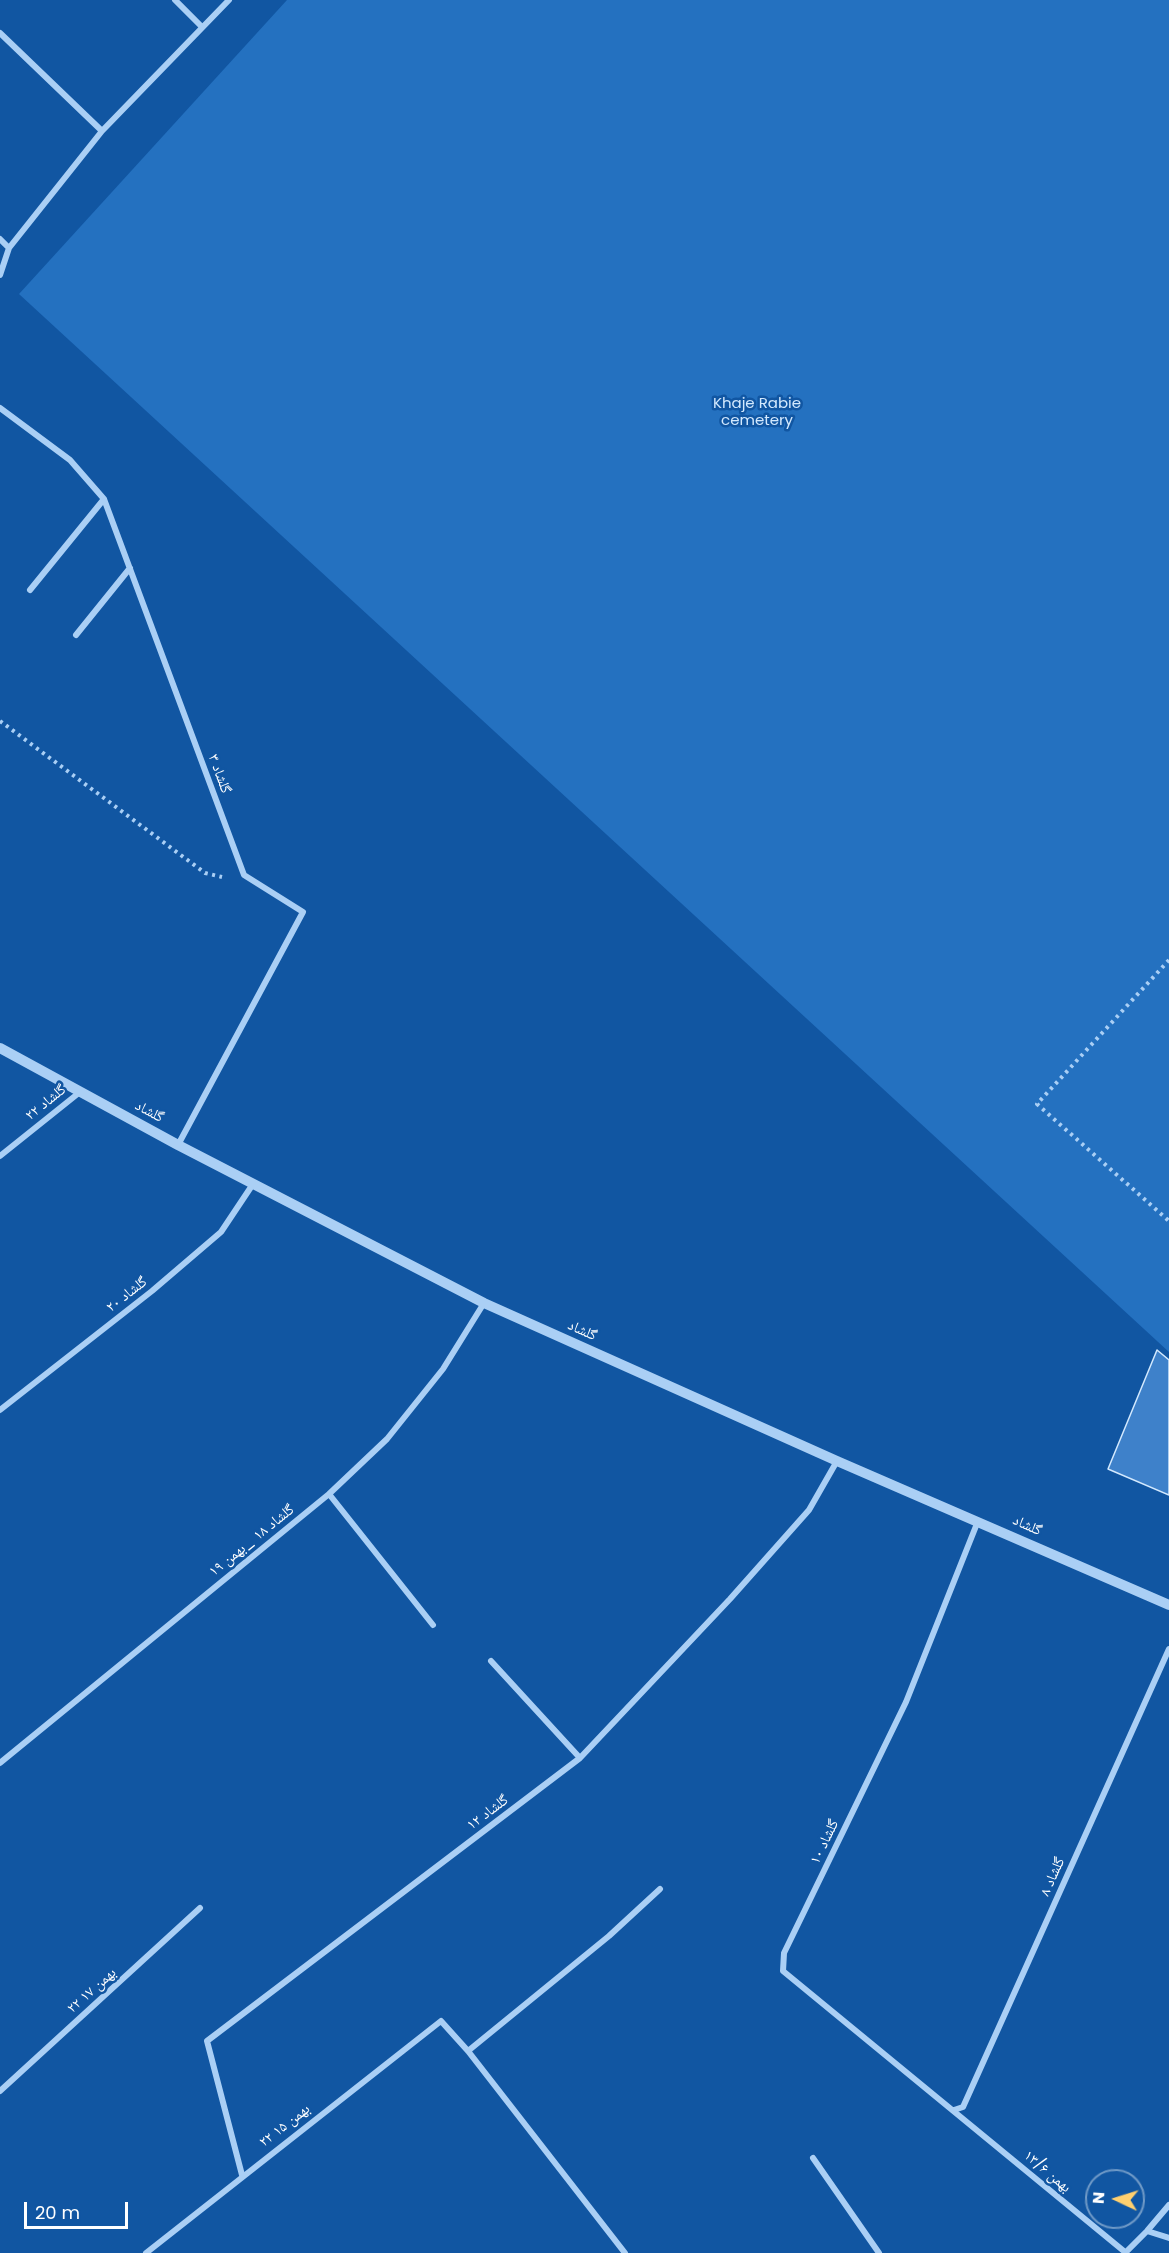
<!DOCTYPE html>
<meta charset="utf-8">
<style>
body{margin:0}
#map{position:relative;width:1169px;height:2253px;overflow:hidden;background:#1156a2;font-family:Poppins,sans-serif}
canvas{display:block}
.north{position:absolute;left:1085px;top:2169px;width:60px;height:60px;box-sizing:border-box;background:#1156a2;border:2px solid #709ac7;border-radius:50%;rotate:274deg;font-size:16px;font-weight:700;line-height:24px;text-align:center;color:#fff}
.north::after{content:'';display:block;margin:auto;width:21px;height:27px;background:#ffd06f;clip-path:polygon(50% 0,100% 100%,50% 72%,0 100%)}
.scale{position:absolute;left:24px;top:2202px;width:104px;height:27px;box-sizing:border-box;border:3px solid #fff;border-top:0;padding-left:8px;font-size:18px;line-height:21px;white-space:nowrap;color:#fff;-webkit-text-stroke:4px #1156a2;paint-order:stroke}
</style>
<div id="map">
<canvas width="1169" height="2253"></canvas>
<div class="north">N</div>
<div class="scale">20 m</div>
</div>
<script>
const ctx = document.querySelector('canvas').getContext('2d');
ctx.lineJoin = 'round';
function fillPath(path, color) {
  ctx.fillStyle = color;
  ctx.fill(path, 'evenodd');
}
function shape(rows) {
  const path = new Path2D();
  for (const r of rows) {
    path.moveTo(r[0], r[1]);
    for (let i = 2; i < r.length; i += 2) path.lineTo(r[i], r[i + 1]);
  }
  return path;
}
function trace(path, color, width, dash) {
  ctx.strokeStyle = color;
  ctx.lineWidth = width;
  ctx.lineCap = dash ? 'butt' : 'round';
  ctx.setLineDash(dash || []);
  ctx.stroke(path);
}
function write(font, color, halo, rows, align = 'center') {
  ctx.font = font + ' Poppins,"Noto Naskh Arabic",sans-serif';
  ctx.lineWidth = 5;
  ctx.setLineDash([]);
  ctx.textBaseline = 'middle';
  ctx.strokeStyle = halo;
  ctx.fillStyle = color;
  for (const [text, x, y, turn = 0] of rows) {
    ctx.save();
    ctx.translate(x, y);
    ctx.rotate((+turn || 0) * Math.PI / 180);
    ctx.textAlign = isNaN(turn) ? turn : align;
    if (halo) ctx.strokeText(text, 0, 0);
    ctx.fillText(text, 0, 0);
    ctx.restore();
  }
}
const green = shape([
 [287,0,1169,0,1169,1352,19,294]
]);
const building = shape([
 [1157,1350,1169,1360,1169,1495,1108,1469,1157,1350]
]);
const path = shape([
 [0,721,205,873,222,877],
 [1169,960,1037,1104,1169,1221]
]);
const minor = shape([
 [175,0,202,27],
 [0,33,102,131],
 [0,239,9,248],
 [0,275,9,248,102,131,229,0],
 [0,408,70,460,104,499,244,875,303,912,178,1145],
 [30,590,104,499],
 [76,635,130,568],
 [0,1156,80,1092],
 [0,1410,152,1291,221,1232,253,1184],
 [329,1494,433,1625],
 [978,1521,906,1702,784,1953,783,1971,1125,2252],
 [491,1661,580,1758],
 [0,1763,329,1494,387,1439,443,1369,484,1303],
 [468,2051,609,1936,660,1889],
 [0,2091,200,1908],
 [954,2110,963,2107,1169,1649],
 [813,2158,879,2253],
 [242,2175,207,2041,580,1758,730,1599,809,1510,837,1461],
 [1147,2231,1169,2238],
 [146,2253,441,2021,468,2051,625,2253],
 [1125,2253,1147,2231,1169,2205]
]);
const tertiary = shape([
 [0,1048,178,1145,484,1303,837,1461,1169,1605]
]);
const parkNames = [
 ["Khaje Rabie",757,404],
 ["cemetery",757,421]
];
const streetNames = [
 ["گلشاد ۳",219,774,70],
 ["گلشاد ۲۲",46,1103,-39],
 ["گلشاد",149,1112,28],
 ["گلشاد ۲۰",127,1295,-38],
 ["گلشاد",582,1331,24],
 ["گلشاد",1027,1526,24],
 ["گلشاد ۱۸ _بهمن ۱۹",252,1541,-39],
 ["گلشاد ۱۲",488,1813,-37],
 ["گلشاد ۱۰",825,1842,-64],
 ["گلشاد ۸",1053,1877,-66],
 ["۲۲ بهمن ۱۷",92,1991,-42],
 ["۲۲ بهمن ۱۵",285,2126,-38],
 ["بهمن ۱۳/۶",1047,2172,40]
];
fillPath(green, '#2471c0');
fillPath(building, '#3e81ca');
trace(building, '#d3e9fe', 1.5);
trace(path, '#aacff5', 4, [3, 4.5]);
trace(minor, '#aacff5', 6);
trace(tertiary, '#aacff5', 10);
write('15px', '#d3e9fe', '#1156a2', parkNames);
write('15px', '#fff', '#1156a2', streetNames);
</script>
